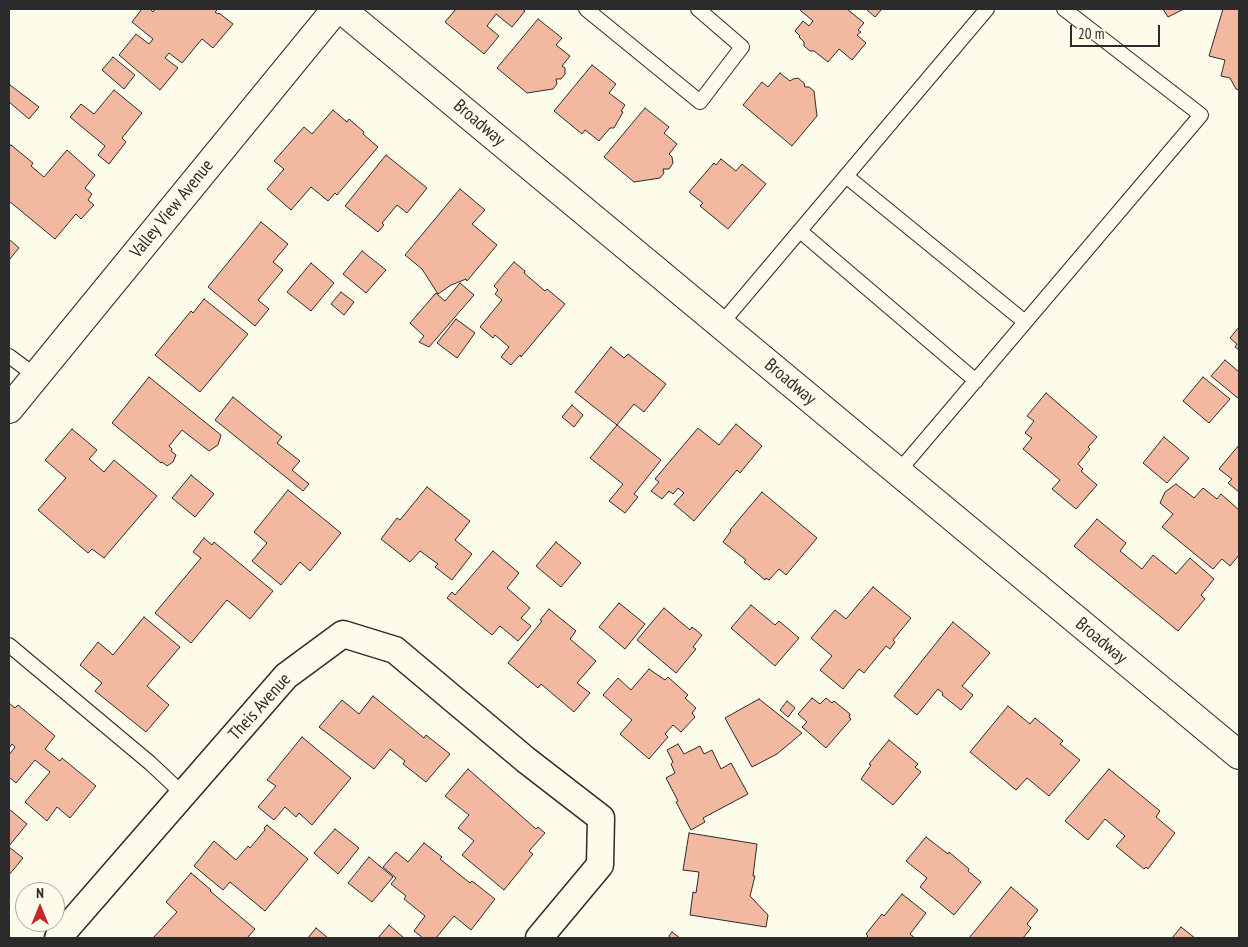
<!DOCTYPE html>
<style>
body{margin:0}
#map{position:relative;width:1248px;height:947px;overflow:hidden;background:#fdfbea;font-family:"PT Sans Narrow",sans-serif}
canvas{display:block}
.frame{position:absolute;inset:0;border:10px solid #2b2b2b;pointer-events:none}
.north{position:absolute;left:15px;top:882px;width:50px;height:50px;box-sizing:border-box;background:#fdfbea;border:1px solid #a9a89e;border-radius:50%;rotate:0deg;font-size:14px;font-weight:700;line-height:20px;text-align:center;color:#2b2b2b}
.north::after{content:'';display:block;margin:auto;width:18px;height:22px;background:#c62828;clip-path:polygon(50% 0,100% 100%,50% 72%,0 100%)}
.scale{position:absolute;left:1070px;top:25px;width:90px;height:22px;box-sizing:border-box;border:2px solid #2b2b2b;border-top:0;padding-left:6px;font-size:15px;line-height:18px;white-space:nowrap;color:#2b2b2b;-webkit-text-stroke:4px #fdfbea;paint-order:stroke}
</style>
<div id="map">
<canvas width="1248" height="947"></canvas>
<div class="frame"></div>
<div class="north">N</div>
<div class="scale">20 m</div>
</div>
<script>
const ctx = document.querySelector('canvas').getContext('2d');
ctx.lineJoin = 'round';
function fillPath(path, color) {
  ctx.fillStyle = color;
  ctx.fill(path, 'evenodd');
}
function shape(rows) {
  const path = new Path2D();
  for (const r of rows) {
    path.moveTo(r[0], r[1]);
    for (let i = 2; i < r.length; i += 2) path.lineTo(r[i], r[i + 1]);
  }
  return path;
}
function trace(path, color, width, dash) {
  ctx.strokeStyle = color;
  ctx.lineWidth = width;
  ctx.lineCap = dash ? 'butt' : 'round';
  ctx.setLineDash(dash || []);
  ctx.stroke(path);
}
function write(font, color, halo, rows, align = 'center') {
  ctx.font = font + ' "PT Sans Narrow",sans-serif';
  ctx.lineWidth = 4;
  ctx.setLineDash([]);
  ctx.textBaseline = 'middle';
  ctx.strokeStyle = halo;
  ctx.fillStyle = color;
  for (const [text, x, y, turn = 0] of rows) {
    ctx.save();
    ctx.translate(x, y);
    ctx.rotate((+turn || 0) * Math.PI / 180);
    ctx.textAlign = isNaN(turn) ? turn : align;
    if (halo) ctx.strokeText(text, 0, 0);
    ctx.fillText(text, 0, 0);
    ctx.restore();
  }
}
const building = shape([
 [142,9,150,9,153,12,155,9,218,9,215,12,218,14,219,13,233,24,213,48,202,39,182,63,169,53,165,58,178,68,160,90,119,55,136,34,149,44,153,39,132,22,142,9],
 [456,9,522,9,525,11,512,27,496,14,487,26,499,36,484,54,445,22,456,9],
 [799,9,847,9,864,23,858,30,861,32,857,35,866,43,852,60,839,49,828,62,814,51,810,51,804,46,804,42,799,37,800,36,795,31,803,21,809,26,813,21,799,9],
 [866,9,882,9,875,17,866,9],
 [1163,9,1184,9,1168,17,1163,9],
 [1223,9,1239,9,1239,90,1236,89,1230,78,1221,76,1225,60,1209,56,1223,9],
 [538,19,562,38,556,45,570,56,562,66,565,68,565,74,561,79,556,79,557,84,553,89,527,93,497,68,538,19],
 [113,57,135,75,124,89,102,70,113,57],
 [592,65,616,84,609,93,625,105,621,111,623,112,614,128,610,128,599,141,585,130,582,134,554,111,592,65],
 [780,73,790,81,793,79,798,78,804,83,805,87,809,87,814,91,817,116,792,146,743,105,762,82,768,87,780,73],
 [10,85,39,107,29,119,9,102,9,87,10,85],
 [114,90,142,113,122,138,126,142,109,164,98,155,105,146,70,117,81,104,94,114,114,90],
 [645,108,669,127,664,133,677,144,669,154,672,157,673,163,669,169,663,169,664,173,660,178,634,182,604,157,645,108],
 [333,110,347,122,349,119,364,132,363,134,378,147,337,195,335,193,328,201,311,187,291,210,267,189,284,169,274,161,304,127,312,134,333,110],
 [11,145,33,163,31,166,44,177,67,150,95,175,85,188,92,194,88,200,94,205,81,219,76,214,55,239,9,201,9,147,11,145],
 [386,155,427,188,407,213,397,205,382,223,384,225,378,232,345,206,386,155],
 [721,159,736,171,742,164,766,184,728,229,700,206,703,203,689,192,714,163,716,165,721,159],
 [460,189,485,210,472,224,497,245,467,281,466,279,451,285,438,294,422,269,405,255,460,189],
 [261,222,288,244,273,262,283,270,258,300,269,309,255,326,208,287,261,222],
 [9,239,19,248,9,260,9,239],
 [362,251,386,270,366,293,343,274,362,251],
 [514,262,525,271,524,273,545,291,547,289,565,304,521,357,520,355,511,365,501,357,509,347,495,335,493,338,480,327,502,300,495,294,498,290,494,286,514,262],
 [311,263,334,283,311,311,287,292,311,263],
 [460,283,474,295,429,347,419,342,424,336,410,323,436,293,445,301,460,283],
 [341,292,354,302,344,315,331,304,341,292],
 [204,299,248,334,200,392,155,355,191,311,193,313,204,299],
 [456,319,475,333,457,358,437,343,456,319],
 [1239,327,1239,350,1235,347,1237,344,1230,338,1239,327],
 [611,347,624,358,628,354,666,384,644,412,634,404,617,425,575,392,611,347],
 [1225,360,1239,372,1239,399,1211,376,1225,360],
 [149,377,221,435,218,445,209,451,182,430,169,446,172,449,171,451,176,455,173,462,167,466,162,462,161,463,112,423,149,377],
 [1203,377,1230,399,1209,423,1183,401,1203,377],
 [1046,393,1097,437,1088,447,1090,449,1078,464,1083,469,1081,471,1097,485,1076,509,1052,489,1060,480,1023,449,1032,438,1025,433,1034,421,1027,416,1046,393],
 [233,397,282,437,277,443,300,461,292,470,309,484,303,491,215,420,233,397],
 [572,405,583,415,574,427,562,417,572,405],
 [736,424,762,446,740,473,737,470,694,521,674,504,684,493,678,488,673,494,669,491,662,499,651,491,659,482,655,479,698,428,719,445,736,424],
 [617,425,661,460,634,494,638,497,625,513,609,501,623,484,590,458,617,425],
 [72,429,97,450,89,459,104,472,114,460,157,496,104,558,92,549,88,553,38,510,66,478,45,460,72,429],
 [1164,437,1189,458,1167,483,1143,463,1164,437],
 [1239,445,1239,492,1228,483,1232,479,1219,469,1239,445],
 [191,475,214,494,195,517,172,498,191,475],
 [1176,484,1194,498,1203,488,1217,499,1221,494,1239,510,1239,555,1230,566,1222,559,1213,569,1162,527,1173,514,1160,503,1165,492,1176,484],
 [427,487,470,521,455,540,472,554,452,580,435,567,438,564,420,551,410,562,381,539,397,518,400,520,427,487],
 [288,490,341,533,310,571,300,562,281,585,252,561,267,543,254,532,288,490],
 [762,492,817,538,786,575,779,569,769,580,766,578,765,580,744,562,746,560,723,542,731,531,730,530,762,492],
 [1097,519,1126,543,1120,551,1142,569,1153,555,1176,574,1190,558,1214,579,1201,595,1205,599,1178,631,1074,546,1097,519],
 [204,538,212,545,214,542,273,591,250,619,227,600,191,643,155,613,201,558,193,552,204,538],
 [556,542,581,563,561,587,536,566,556,542],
 [493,551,519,573,507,588,530,608,521,618,531,626,518,641,500,626,492,635,447,598,452,592,455,595,493,551],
 [873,587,911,618,893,640,895,642,890,649,886,646,864,673,859,669,843,689,820,670,832,656,811,638,835,610,846,619,873,587],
 [619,603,645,624,625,649,599,627,619,603],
 [751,605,775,625,779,621,799,638,775,666,731,628,751,605],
 [664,608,690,630,692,627,702,635,693,647,696,649,676,673,637,640,664,608],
 [549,609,576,631,570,639,596,661,577,683,590,693,574,712,541,684,538,688,508,663,542,621,540,620,549,609],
 [144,617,180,647,147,686,169,705,146,732,95,691,102,683,80,665,98,642,113,655,144,617],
 [953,622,990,653,962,686,973,695,961,710,942,695,943,693,938,689,917,715,894,696,953,622],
 [649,669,665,680,668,677,688,695,685,698,696,708,692,713,695,717,681,732,673,725,665,734,668,737,649,759,620,734,632,720,603,695,618,678,631,690,649,669],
 [373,696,424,738,426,735,450,754,426,782,403,764,405,761,390,749,374,769,319,727,342,700,359,714,373,696],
 [812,698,820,704,826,698,832,703,834,701,850,714,849,717,851,719,826,748,802,727,807,722,798,714,812,698],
 [759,699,802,733,777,754,752,767,725,718,759,699],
 [787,701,795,708,788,717,780,710,787,701],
 [9,703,15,708,18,705,55,736,45,749,60,761,62,758,96,786,70,818,57,807,47,821,25,802,50,772,35,760,16,783,9,777,9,755,15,747,12,744,9,748,9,703],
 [1008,706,1030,724,1035,718,1063,741,1060,744,1080,760,1049,796,1027,778,1016,790,970,752,1008,706],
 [302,737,351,778,312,825,299,813,296,817,285,807,274,820,258,807,276,786,267,780,302,737],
 [889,740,918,764,915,767,921,772,893,805,861,779,871,765,869,764,889,740],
 [678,744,684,754,700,746,704,754,712,750,721,769,731,763,748,794,703,818,705,822,691,830,676,802,678,801,666,778,675,773,671,764,673,762,667,750,678,744],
 [468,769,536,829,538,827,545,833,529,851,533,854,504,890,462,855,474,841,458,828,469,815,445,796,468,769],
 [1109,769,1160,811,1156,817,1175,833,1148,869,1146,867,1144,869,1116,846,1125,836,1105,819,1088,840,1065,821,1109,769],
 [9,809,27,824,9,846,9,809],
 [267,825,308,859,265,911,230,882,223,890,194,866,214,841,236,860,248,846,250,848,265,830,264,828,267,825],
 [335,829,359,848,338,874,314,853,335,829],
 [689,833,757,844,753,876,755,876,750,896,768,915,766,927,690,915,693,892,696,893,699,872,683,870,689,833],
 [926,837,948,854,949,852,969,869,968,871,981,882,954,915,920,887,927,878,906,861,926,837],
 [424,843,442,857,440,859,470,883,472,881,495,899,471,930,454,916,436,938,423,938,414,931,425,916,404,899,406,896,391,884,396,878,383,867,396,852,408,862,424,843],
 [9,847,23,858,9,875,9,847],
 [369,857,393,877,372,902,348,883,369,857],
 [191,873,211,890,210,891,255,929,247,938,153,938,177,912,166,902,191,873],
 [1011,887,1038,910,1027,924,1031,928,1023,938,969,938,1011,887],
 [902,894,926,913,910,934,915,938,866,938,868,936,866,934,882,914,884,916,902,894],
 [389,925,404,938,378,938,389,925],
 [1181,927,1195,938,1172,938,1181,927],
 [316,928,328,938,308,938,316,928],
 [672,932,680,938,670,938,669,936,672,932]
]);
const service = shape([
 [586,9,700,102,742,47,698,9],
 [846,176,1025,322],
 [800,231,976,381],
 [721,324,987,9],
 [9,356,36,376],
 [898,472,1201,115,1064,9],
 [9,645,150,763,183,794]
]);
const minor = shape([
 [58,938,286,676,343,634,395,650,526,760,601,818,600,865,539,938]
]);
const tertiary = shape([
 [341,9,1239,755],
 [9,409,336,9]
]);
const streetNames = [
 ["Broadway",479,123,40],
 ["Valley View Avenue",172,209,-51],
 ["Broadway",790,382,40],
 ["Broadway",1101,641,40],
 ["Theis Avenue",260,707,-48]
];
fillPath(building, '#f2b8a0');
trace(building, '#2b2b2b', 1);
trace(service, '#2b2b2b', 16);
trace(minor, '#2b2b2b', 29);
trace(tertiary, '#2b2b2b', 30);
trace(service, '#fdfbea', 14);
trace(minor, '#fdfbea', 26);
trace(tertiary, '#fdfbea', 28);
write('18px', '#2b2b2b', '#fdfbea', streetNames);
</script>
